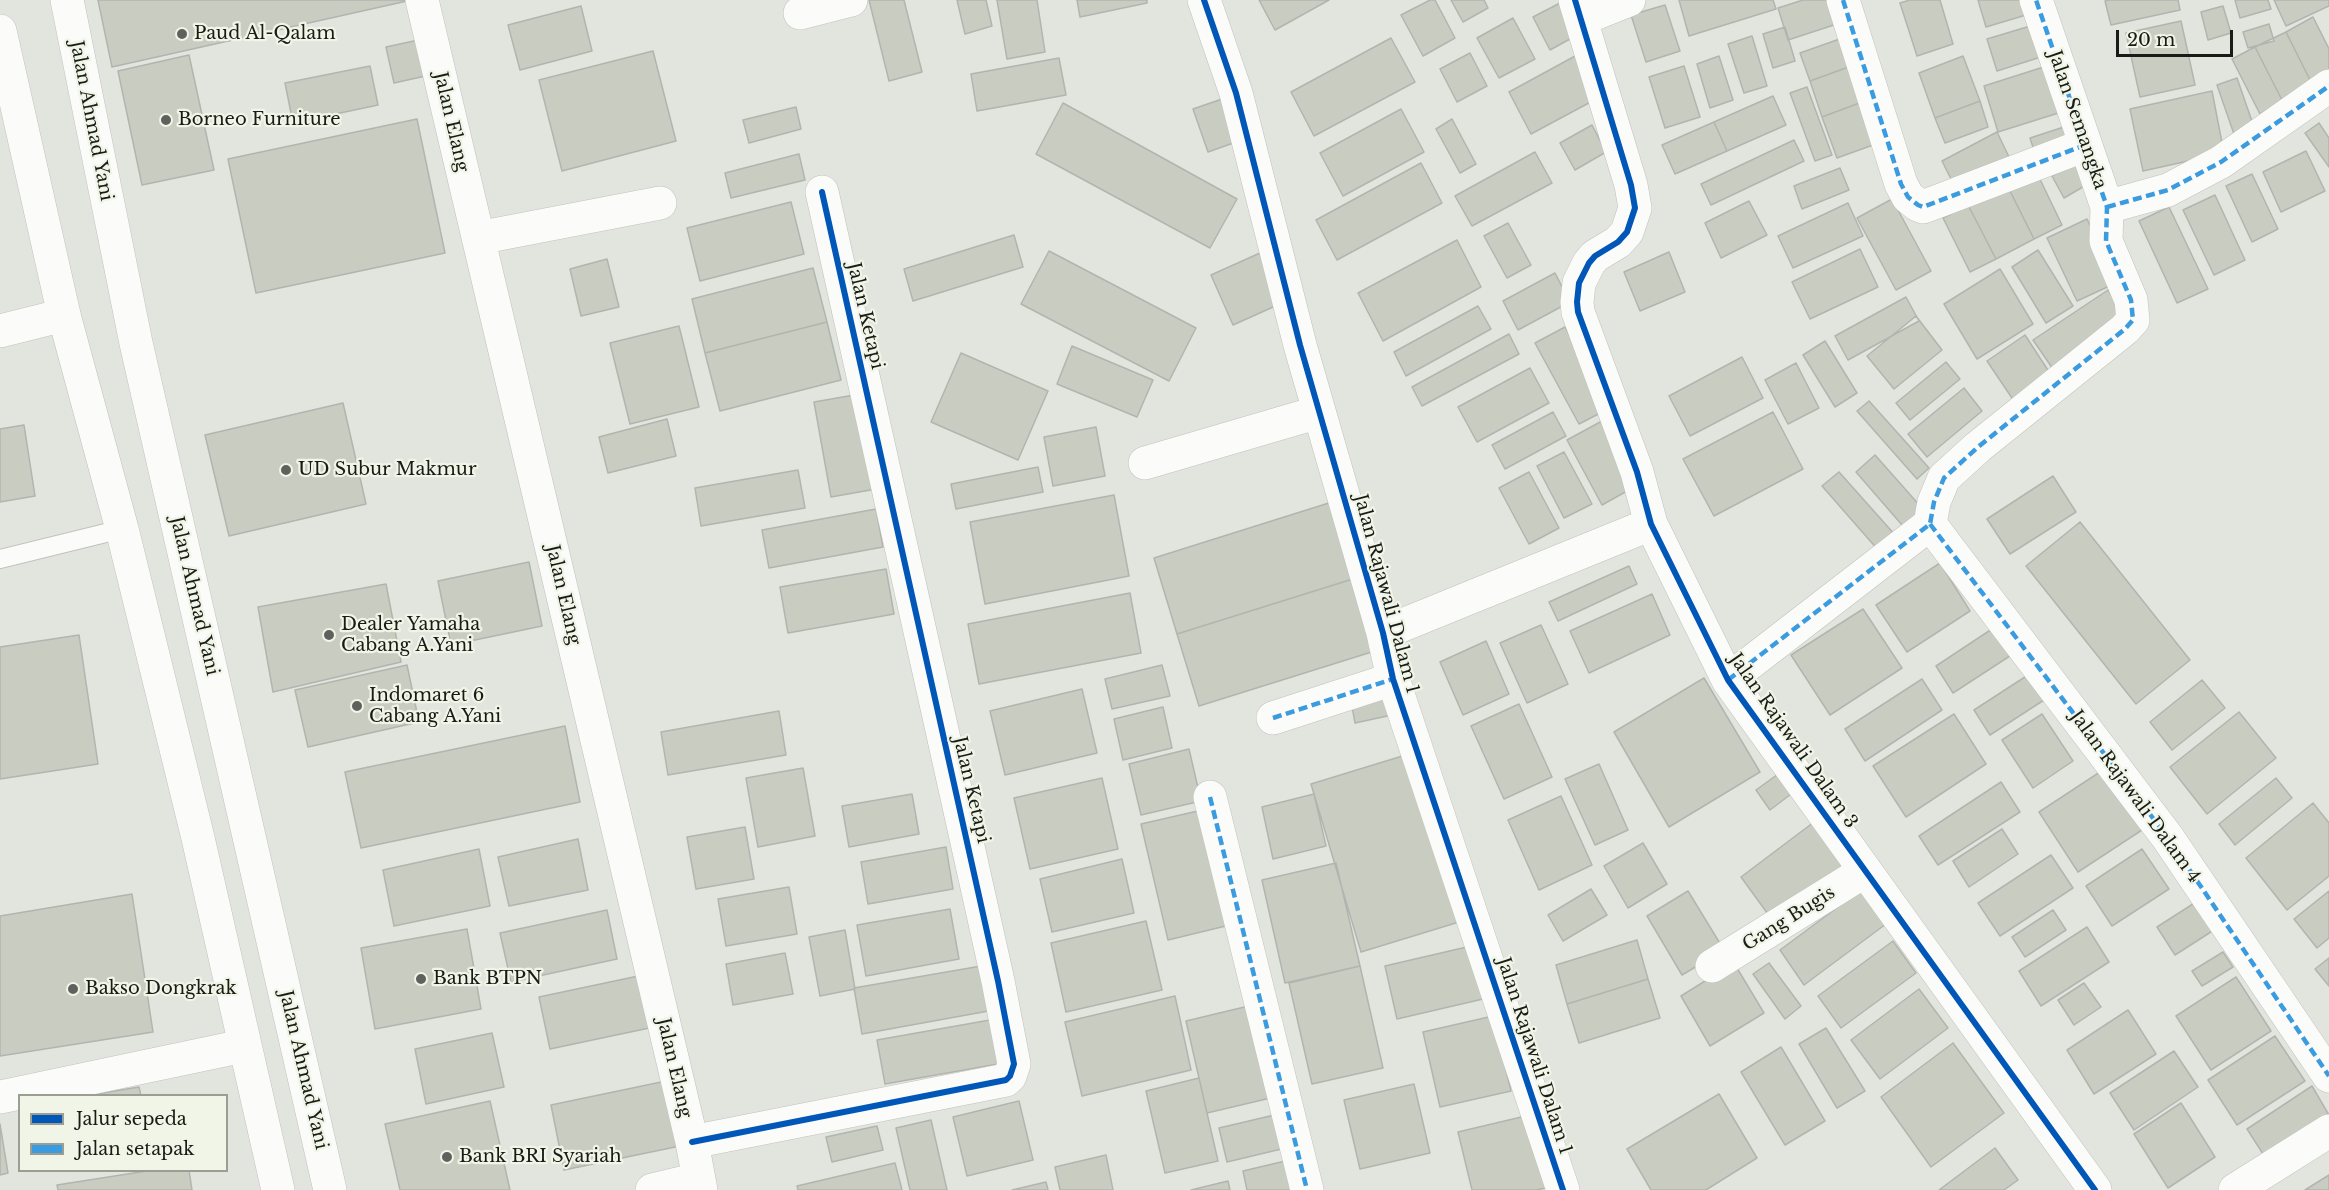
<!DOCTYPE html>
<style>
body{margin:0}
#map{position:relative;width:2329px;height:1190px;overflow:hidden;background:#e2e4de;font-family:"Libre Baskerville",serif}
canvas{display:block}
.legend{position:absolute;left:18px;top:1094px;width:210px;height:78px;box-sizing:border-box;background:#f0f5e7;border:2px solid #9a9e93;margin:0;padding:8px 10px;list-style:none;font-size:18px;color:#191b16}
.legend li{display:flex;align-items:center;gap:12px;height:30px}
.legend b{width:30px;border:2px solid #9a9e93}
.scale{position:absolute;left:2116px;top:30px;width:117px;height:27px;box-sizing:border-box;border:3px solid #191b16;border-top:0;padding-left:8px;font-size:18px;line-height:21px;white-space:nowrap;color:#191b16;-webkit-text-stroke:4px #f0f5e7;paint-order:stroke}
</style>
<div id="map">
<canvas width="2329" height="1190"></canvas>
<ul class="legend">
<li><b style="height:8px;background:#0057b8"></b>Jalur sepeda</li>
<li><b style="height:8px;background:#3b9bdf"></b>Jalan setapak</li>
</ul>
<div class="scale">20 m</div>
</div>
<script>
const ctx = document.querySelector('canvas').getContext('2d');
ctx.lineJoin = 'round';
function fillPath(path, color) {
  ctx.fillStyle = color;
  ctx.fill(path, 'evenodd');
}
function shape(rows) {
  const path = new Path2D();
  for (const r of rows) {
    path.moveTo(r[0], r[1]);
    for (let i = 2; i < r.length; i += 2) path.lineTo(r[i], r[i + 1]);
  }
  return path;
}
function trace(path, color, width, dash) {
  ctx.strokeStyle = color;
  ctx.lineWidth = width;
  ctx.lineCap = dash ? 'butt' : 'round';
  ctx.setLineDash(dash || []);
  ctx.stroke(path);
}
function write(font, color, halo, rows, align = 'center') {
  ctx.font = font + ' "Libre Baskerville",serif';
  ctx.lineWidth = 4.5;
  ctx.setLineDash([]);
  ctx.textBaseline = 'middle';
  ctx.strokeStyle = halo;
  ctx.fillStyle = color;
  for (const [text, x, y, turn = 0] of rows) {
    ctx.save();
    ctx.translate(x, y);
    ctx.rotate((+turn || 0) * Math.PI / 180);
    ctx.textAlign = isNaN(turn) ? turn : align;
    if (halo) ctx.strokeText(text, 0, 0);
    ctx.fillText(text, 0, 0);
    ctx.restore();
  }
}
const building = shape([
 [98,0,406,0,407,1,112,67,98,0],
 [869,0,904,0,922,72,889,81,869,0],
 [957,0,986,0,992,26,965,34,957,0],
 [997,0,1037,0,1045,52,1007,59,997,0],
 [1077,0,1147,0,1147,3,1080,17,1077,0],
 [1259,0,1329,0,1275,30,1259,0],
 [1430,0,1435,0,1455,38,1423,56,1401,15,1430,0],
 [1451,0,1484,0,1488,8,1463,22,1451,0],
 [1679,0,1773,0,1776,9,1689,36,1679,0],
 [1803,0,1836,0,1843,22,1788,40,1778,8,1803,0],
 [1910,0,1940,0,1953,44,1917,56,1900,3,1910,0],
 [1978,0,2032,0,2036,12,1986,27,1978,0],
 [2109,0,2178,0,2180,10,2111,25,2105,1,2109,0],
 [2235,0,2268,0,2271,9,2240,18,2235,0],
 [2274,0,2329,0,2329,6,2286,26,2274,0],
 [1562,2,1579,34,1550,50,1533,17,1562,2],
 [1665,5,1680,51,1646,62,1631,15,1665,5],
 [581,6,592,51,520,70,508,25,581,6],
 [2223,6,2231,33,2208,40,2201,12,2223,6],
 [2313,17,2329,49,2329,78,2313,86,2286,32,2313,17],
 [1513,18,1535,59,1499,78,1477,38,1513,18],
 [2181,21,2195,85,2140,97,2126,33,2181,21],
 [2037,24,2047,55,1997,71,1987,39,2037,24],
 [2269,24,2274,41,2248,48,2243,32,2269,24],
 [1785,27,1795,61,1773,68,1763,34,1785,27],
 [2286,32,2313,86,2283,102,2255,47,2286,32],
 [1752,36,1767,86,1744,93,1728,44,1752,36],
 [1848,36,1857,64,1810,81,1800,53,1848,36],
 [1391,38,1415,82,1314,136,1291,92,1391,38],
 [423,39,430,75,394,83,386,47,423,39],
 [2255,47,2283,102,2260,114,2232,59,2255,47],
 [653,51,676,141,562,171,539,80,653,51],
 [1470,53,1487,86,1457,102,1440,69,1470,53],
 [189,55,214,170,142,185,118,71,189,55],
 [1577,55,1600,97,1531,134,1509,92,1577,55],
 [1719,56,1733,100,1710,108,1697,64,1719,56],
 [1963,56,1980,101,1935,118,1919,73,1963,56],
 [1059,58,1066,95,977,111,971,74,1059,58],
 [1857,64,1870,99,1822,117,1810,81,1857,64],
 [2053,64,2068,110,1998,132,1984,86,2053,64],
 [370,66,378,105,293,123,285,83,370,66],
 [1684,66,1700,117,1665,128,1649,77,1684,66],
 [2237,78,2255,130,2235,137,2217,85,2237,78],
 [1807,87,1832,155,1815,161,1790,93,1807,87],
 [2212,91,2224,153,2143,171,2130,109,2212,91],
 [1773,96,1786,125,1727,151,1714,122,1773,96],
 [1225,98,1239,141,1208,152,1193,109,1225,98],
 [1870,99,1884,141,1837,158,1822,117,1870,99],
 [1980,101,1988,127,1945,143,1935,118,1980,101],
 [1063,103,1237,199,1210,248,1036,154,1063,103],
 [796,107,801,129,749,143,743,120,796,107],
 [1401,109,1424,152,1343,196,1320,153,1401,109],
 [417,119,445,253,256,293,228,159,417,119],
 [1452,119,1476,164,1460,173,1436,129,1452,119],
 [1714,122,1727,151,1675,174,1662,145,1714,122],
 [2319,123,2329,138,2329,167,2305,133,2319,123],
 [1592,125,1606,152,1575,170,1560,143,1592,125],
 [2070,125,2076,145,2036,157,2030,138,2070,125],
 [1997,132,2009,157,1954,185,1942,161,1997,132],
 [1794,140,1804,161,1711,205,1701,184,1794,140],
 [2306,151,2325,191,2281,212,2263,172,2306,151],
 [1535,152,1552,183,1472,226,1455,196,1535,152],
 [799,154,805,180,731,198,725,173,799,154],
 [2076,162,2088,184,2064,198,2052,176,2076,162],
 [1421,163,1442,203,1337,260,1316,220,1421,163],
 [1840,168,1849,190,1802,209,1794,186,1840,168],
 [2036,171,2062,225,2034,239,2007,185,2036,171],
 [2252,174,2278,229,2252,242,2226,186,2252,174],
 [2007,185,2034,239,1996,259,1968,205,2007,185],
 [2215,195,2245,260,2214,275,2183,210,2215,195],
 [1892,199,1931,271,1896,290,1857,218,1892,199],
 [1749,201,1767,235,1721,258,1705,223,1749,201],
 [791,202,804,254,700,281,687,228,791,202],
 [1848,203,1863,236,1793,268,1778,236,1848,203],
 [1968,205,1996,259,1970,272,1943,218,1968,205],
 [2169,207,2208,289,2177,303,2139,221,2169,207],
 [2087,219,2116,283,2077,301,2047,238,2087,219],
 [1508,223,1531,265,1507,278,1484,236,1508,223],
 [1014,235,1023,267,913,301,904,269,1014,235],
 [1457,240,1481,287,1383,341,1358,293,1457,240],
 [1860,249,1878,287,1810,319,1792,282,1860,249],
 [2038,250,2073,306,2046,323,2012,267,2038,250],
 [1049,251,1196,328,1169,381,1021,304,1049,251],
 [1669,252,1685,292,1640,311,1624,272,1669,252],
 [1260,253,1282,303,1233,325,1211,275,1260,253],
 [607,259,619,307,581,316,570,269,607,259],
 [813,268,827,322,705,353,692,299,813,268],
 [2000,269,2033,324,1977,359,1944,304,2000,269],
 [1555,273,1570,302,1518,330,1503,301,1555,273],
 [2108,290,2127,319,2053,369,2033,340,2108,290],
 [1906,297,1919,321,1848,360,1835,336,1906,297],
 [1478,306,1491,329,1406,376,1394,352,1478,306],
 [1916,316,1942,350,1894,389,1867,356,1916,316],
 [827,322,841,380,720,411,705,353,827,322],
 [679,326,699,407,630,424,610,343,679,326],
 [1565,327,1608,409,1579,424,1535,343,1565,327],
 [1509,334,1519,354,1422,406,1412,387,1509,334],
 [2025,335,2055,381,2018,407,1987,361,2025,335],
 [1825,341,1857,393,1835,407,1803,355,1825,341],
 [1072,346,1153,380,1137,417,1057,384,1072,346],
 [961,353,1048,391,1018,460,931,422,961,353],
 [1742,357,1763,398,1690,436,1669,396,1742,357],
 [1946,362,1960,379,1910,420,1896,403,1946,362],
 [1796,363,1819,408,1788,424,1765,380,1796,363],
 [1530,368,1549,403,1477,442,1458,407,1530,368],
 [1964,388,1982,411,1927,457,1908,434,1964,388],
 [860,394,876,489,831,497,814,402,860,394],
 [1869,401,1929,468,1917,479,1857,411,1869,401],
 [343,403,366,504,229,536,205,435,343,403],
 [1553,412,1566,436,1505,469,1492,445,1553,412],
 [1773,412,1803,469,1714,516,1683,459,1773,412],
 [667,419,676,456,608,473,599,437,667,419],
 [1602,421,1636,486,1602,505,1567,440,1602,421],
 [24,425,35,496,0,502,0,429,24,425],
 [1096,427,1105,476,1053,486,1044,437,1096,427],
 [1564,452,1592,504,1564,518,1537,466,1564,452],
 [1875,455,1929,516,1909,533,1856,472,1875,455],
 [1038,467,1043,492,956,509,951,484,1038,467],
 [798,470,805,508,701,526,695,488,798,470],
 [1529,472,1559,528,1529,544,1499,488,1529,472],
 [1839,472,1896,536,1879,551,1822,486,1839,472],
 [2053,476,2076,512,2010,554,1987,519,2053,476],
 [1114,495,1129,576,985,604,970,522,1114,495],
 [1332,502,1356,578,1177,634,1154,558,1332,502],
 [876,509,883,547,769,568,762,530,876,509],
 [2080,522,2190,660,2136,704,2026,566,2080,522],
 [529,562,542,626,451,645,438,581,529,562],
 [1940,563,1970,611,1907,652,1876,605,1940,563],
 [1629,566,1637,584,1558,621,1549,602,1629,566],
 [886,569,894,614,788,633,780,587,886,569],
 [1356,578,1378,650,1199,706,1177,634,1356,578],
 [386,584,401,662,273,692,258,607,386,584],
 [1130,593,1141,653,979,684,968,624,1130,593],
 [1652,594,1670,635,1589,673,1570,631,1652,594],
 [1863,609,1902,668,1830,715,1791,655,1863,609],
 [1541,625,1568,684,1527,703,1500,643,1541,625],
 [1998,625,2016,652,1953,693,1936,666,1998,625],
 [79,635,98,764,0,779,0,647,79,635],
 [1486,641,1509,694,1463,715,1440,662,1486,641],
 [407,665,419,722,308,747,295,690,407,665],
 [1162,665,1170,696,1112,709,1105,679,1162,665],
 [2028,675,2044,700,1990,735,1974,710,2028,675],
 [1704,678,1760,772,1669,827,1614,732,1704,678],
 [1922,679,1942,710,1865,761,1845,729,1922,679],
 [2202,680,2225,708,2172,750,2150,722,2202,680],
 [1385,687,1392,715,1355,723,1350,695,1385,687],
 [1082,689,1097,753,1005,775,990,711,1082,689],
 [1519,704,1552,777,1504,799,1471,726,1519,704],
 [1163,707,1172,748,1123,760,1114,719,1163,707],
 [779,711,786,755,668,775,661,732,779,711],
 [2239,712,2276,758,2207,814,2170,767,2239,712],
 [1954,714,1986,764,1906,817,1873,766,1954,714],
 [2042,714,2073,761,2033,788,2002,740,2042,714],
 [565,726,580,802,361,848,345,772,565,726],
 [1189,749,1201,801,1141,815,1129,764,1189,749],
 [1409,754,1459,922,1361,952,1311,784,1409,754],
 [1599,764,1628,830,1595,845,1565,779,1599,764],
 [803,768,815,836,758,847,746,778,803,768],
 [1785,769,1799,788,1770,810,1756,790,1785,769],
 [2103,770,2142,830,2078,872,2039,812,2103,770],
 [1102,778,1118,849,1030,869,1014,798,1102,778],
 [2276,778,2292,798,2235,845,2219,824,2276,778],
 [2001,782,2020,812,1938,865,1919,836,2001,782],
 [912,794,919,834,849,847,842,806,912,794],
 [1314,794,1326,846,1273,859,1262,807,1314,794],
 [1561,796,1592,865,1539,890,1508,820,1561,796],
 [2313,803,2329,823,2329,876,2287,910,2246,858,2313,803],
 [1211,808,1238,923,1168,940,1141,824,1211,808],
 [1814,822,1847,866,1773,921,1741,877,1814,822],
 [745,827,754,879,696,889,687,837,745,827],
 [2002,829,2018,854,1969,887,1953,861,2002,829],
 [578,839,588,890,509,906,498,857,578,839],
 [1643,843,1667,884,1628,908,1604,866,1643,843],
 [946,847,953,889,868,904,861,862,946,847],
 [479,849,490,906,394,926,383,870,479,849],
 [2142,849,2169,889,2112,926,2086,886,2142,849],
 [2051,855,2073,888,2000,936,1978,903,2051,855],
 [1122,859,1134,913,1052,932,1040,879,1122,859],
 [1336,863,1360,966,1285,983,1262,880,1336,863],
 [789,887,797,934,726,946,718,899,789,887],
 [1865,887,1890,921,1804,985,1780,950,1865,887],
 [1591,889,1607,915,1563,941,1548,915,1591,889],
 [1688,891,1724,950,1682,975,1647,916,1688,891],
 [2329,891,2329,938,2317,948,2294,919,2329,891],
 [132,894,153,1032,0,1056,0,916,132,894],
 [2196,902,2214,930,2175,955,2157,927,2196,902],
 [950,909,959,959,866,976,857,925,950,909],
 [607,910,617,959,511,982,500,933,607,910],
 [2053,910,2066,930,2025,957,2012,937,2053,910],
 [1146,921,1162,990,1066,1012,1051,943,1146,921],
 [2087,927,2109,962,2041,1006,2019,971,2087,927],
 [467,929,481,1009,375,1029,361,948,467,929],
 [845,930,855,989,820,996,809,937,845,930],
 [1637,940,1648,979,1567,1004,1556,965,1637,940],
 [1893,941,1916,973,1841,1028,1818,996,1893,941],
 [1471,946,1483,999,1397,1019,1385,966,1471,946],
 [2223,952,2233,967,2202,986,2192,971,2223,952],
 [785,953,793,994,733,1005,726,964,785,953],
 [2329,958,2329,986,2315,969,2329,958],
 [1734,963,1764,1013,1710,1046,1681,996,1734,963],
 [1769,963,1801,1006,1785,1019,1753,974,1769,963],
 [987,965,994,1010,862,1034,854,988,987,965],
 [1360,966,1383,1068,1312,1084,1289,983,1360,966],
 [643,975,654,1027,550,1049,539,997,643,975],
 [2236,977,2271,1031,2211,1070,2176,1016,2236,977],
 [1648,979,1660,1018,1579,1043,1567,1004,1648,979],
 [2084,983,2101,1007,2074,1025,2058,1000,2084,983],
 [1919,989,1948,1028,1880,1079,1851,1040,1919,989],
 [1175,996,1191,1070,1082,1096,1065,1022,1175,996],
 [1257,1004,1279,1096,1207,1113,1186,1021,1257,1004],
 [2128,1010,2156,1054,2094,1094,2067,1050,2128,1010],
 [1493,1016,1511,1091,1440,1107,1423,1032,1493,1016],
 [990,1020,998,1064,885,1084,877,1040,990,1020],
 [1826,1028,1865,1091,1837,1108,1799,1044,1826,1028],
 [492,1033,504,1087,426,1104,415,1049,492,1033],
 [2275,1036,2305,1081,2237,1125,2208,1080,2275,1036],
 [1953,1043,2004,1113,1931,1167,1881,1097,1953,1043],
 [1781,1047,1825,1121,1785,1145,1741,1072,1781,1047],
 [2174,1051,2198,1087,2134,1130,2110,1093,2174,1051],
 [1199,1078,1218,1161,1165,1173,1146,1091,1199,1078],
 [666,1081,680,1146,564,1170,551,1105,666,1081],
 [1414,1084,1430,1153,1360,1169,1344,1100,1414,1084],
 [2312,1086,2329,1115,2265,1157,2247,1129,2312,1086],
 [139,1087,141,1096,85,1096,139,1087],
 [1719,1094,1757,1158,1706,1190,1651,1190,1627,1149,1719,1094],
 [490,1101,510,1190,400,1190,385,1124,490,1101],
 [1019,1101,1033,1160,967,1176,953,1117,1019,1101],
 [2181,1103,2215,1157,2168,1188,2134,1134,2181,1103],
 [1287,1112,1294,1146,1227,1162,1219,1128,1287,1112],
 [1534,1114,1551,1187,1536,1190,1472,1190,1458,1132,1534,1114],
 [931,1120,947,1190,910,1190,896,1128,931,1120],
 [0,1124,8,1173,0,1175,0,1124],
 [877,1126,883,1150,832,1162,826,1137,877,1126],
 [1995,1148,2018,1180,2004,1190,1939,1190,1995,1148],
 [1106,1155,1113,1190,1060,1190,1055,1167,1106,1155],
 [1298,1158,1305,1190,1247,1190,1243,1171,1298,1158],
 [895,1163,902,1190,798,1190,797,1186,895,1163],
 [153,1170,189,1170,192,1190,58,1190,57,1185,153,1170],
 [2329,1175,2329,1190,2305,1190,2329,1175],
 [1228,1181,1230,1190,1191,1190,1228,1181],
 [1046,1182,1048,1190,1012,1190,1046,1182]
]);
const lane = shape([
 [0,559,122,529]
]);
const street = shape([
 [422,0,692,1142,701,1190],
 [1204,0,1236,93,1300,345,1383,633,1393,679,1563,1190],
 [1575,0,1631,185,1635,208,1627,232,1618,242,1595,256,1589,263,1579,283,1577,302,1578,312,1637,472,1651,524,1728,680,2095,1190],
 [1843,0,1901,184,1908,197,1918,205,1923,207,2085,145],
 [800,13,851,0],
 [1582,19,1629,0],
 [2107,207,2168,190,2221,162,2329,86],
 [478,238,660,203],
 [0,331,64,315],
 [1145,463,1319,412],
 [1930,524,2168,838,2329,1076],
 [1383,633,1651,524],
 [1728,680,1930,524,1934,502,1944,478,1978,447,2125,329,2133,320,2131,300,2106,241,2107,207,2036,0],
 [1273,718,1393,679],
 [1210,797,1307,1190],
 [1712,966,1865,871],
 [0,1097,243,1046],
 [692,1142,1006,1080,1010,1076,1014,1064,998,981,822,192],
 [652,1190,698,1179],
 [2235,1190,2329,1131]
]);
const primary = shape([
 [67,0,136,343,330,1190],
 [0,31,64,315,122,529,198,838,278,1190]
]);
const quiet = shape([
 [1843,0,1901,184,1908,197,1918,205,1923,207,2085,145],
 [2107,207,2168,190,2221,162,2329,86],
 [1930,524,2168,838,2329,1076],
 [1728,680,1930,524,1934,502,1944,478,1978,447,2125,329,2133,320,2131,300,2106,241,2107,207,2036,0],
 [1273,718,1393,679],
 [1210,797,1307,1190]
]);
const cycleway = shape([
 [1204,0,1236,93,1300,345,1383,633,1393,679,1563,1190],
 [1575,0,1631,185,1635,208,1627,232,1618,242,1595,256,1589,263,1579,283,1577,302,1578,312,1637,472,1651,524,1728,680,2095,1190],
 [692,1142,1006,1080,1010,1076,1014,1064,998,981,822,192]
]);
const markers = [
 [182,34,6,"#5f615c"],
 [166,120,6,"#5f615c"],
 [286,470,6,"#5f615c"],
 [329,635,6,"#5f615c"],
 [357,706,6,"#5f615c"],
 [421,979,6,"#5f615c"],
 [73,989,6,"#5f615c"],
 [447,1157,6,"#5f615c"]
];
const poiNames = [
 ["Paud Al-Qalam",194,34],
 ["Borneo Furniture",178,120],
 ["UD Subur Makmur",298,470],
 ["Dealer Yamaha",341,625],
 ["Cabang A.Yani",341,646],
 ["Indomaret 6",369,696],
 ["Cabang A.Yani",369,717],
 ["Bank BTPN",433,979],
 ["Bakso Dongkrak",85,989],
 ["Bank BRI Syariah",459,1157]
];
const streetNames = [
 ["Jalan Semangka",2077,120,71],
 ["Jalan Ahmad Yani",91,121,79],
 ["Jalan Elang",451,122,77],
 ["Jalan Ketapi",865,316,77],
 ["Jalan Rajawali Dalam 1",1386,594,75],
 ["Jalan Elang",563,595,77],
 ["Jalan Ahmad Yani",194,596,77],
 ["Jalan Rajawali Dalam 3",1793,741,55],
 ["Jalan Ketapi",971,790,77],
 ["Jalan Rajawali Dalam 4",2135,797,54],
 ["Gang Bugis",1789,919,-32],
 ["Jalan Rajawali Dalam 1",1534,1056,72],
 ["Jalan Elang",674,1068,77],
 ["Jalan Ahmad Yani",303,1070,77]
];
fillPath(building, '#c9cdc1');
trace(building, '#b2b4af', 1.5);
trace(lane, '#c0c2bc', 20);
trace(street, '#c0c2bc', 34);
trace(primary, '#c0c2bc', 34);
trace(lane, '#fbfbfa', 18);
trace(street, '#fbfbfa', 33);
trace(primary, '#fbfbfa', 33);
trace(quiet, '#3b9bdf', 4.5, [9, 4.5]);
trace(cycleway, '#0057b8', 6);
for (const [x, y, r, color] of markers) {
  const dot = new Path2D();
  dot.arc(x, y, r, 0, 2 * Math.PI);
  ctx.fillStyle = color;
  ctx.fill(dot);
  trace(dot, '#f0f5e7', 2);
}
write('18px', '#191b16', '#f0f5e7', poiNames, 'left');
write('18px', '#191b16', '#f0f5e7', streetNames);
</script>
